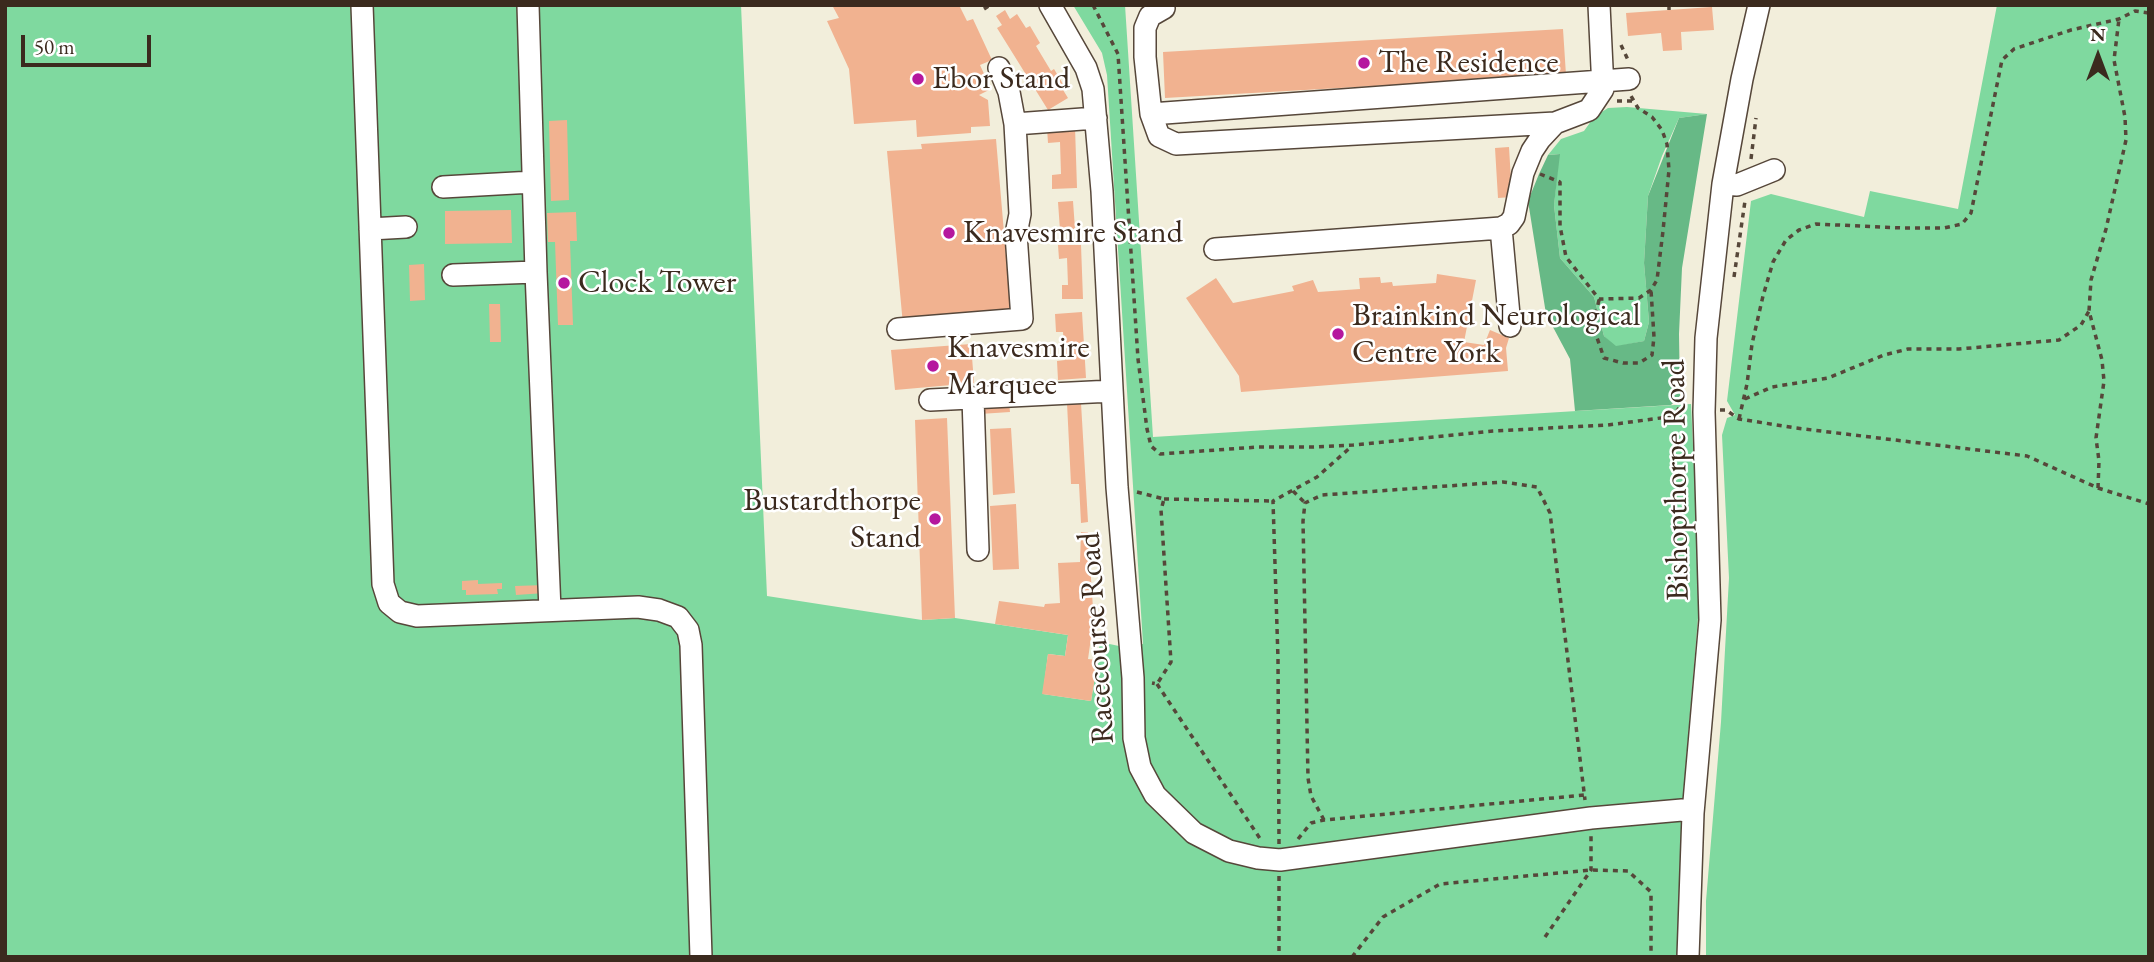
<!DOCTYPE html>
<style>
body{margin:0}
#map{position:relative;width:2154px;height:962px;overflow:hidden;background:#f2eedb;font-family:"EB Garamond",serif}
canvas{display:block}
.frame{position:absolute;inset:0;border:7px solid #3b2a1e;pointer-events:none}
.north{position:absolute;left:2063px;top:21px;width:70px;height:70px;-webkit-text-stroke:5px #fff;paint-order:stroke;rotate:0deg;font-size:19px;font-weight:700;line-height:28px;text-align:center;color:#3b2a1e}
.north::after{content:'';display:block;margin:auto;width:24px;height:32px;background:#3b2a1e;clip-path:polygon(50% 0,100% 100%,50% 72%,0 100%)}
.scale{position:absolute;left:21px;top:35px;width:130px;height:32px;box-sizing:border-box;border:4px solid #3b2a1e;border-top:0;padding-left:9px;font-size:21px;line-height:24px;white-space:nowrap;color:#3b2a1e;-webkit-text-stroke:5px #fff;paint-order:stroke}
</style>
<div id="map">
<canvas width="2154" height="962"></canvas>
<div class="frame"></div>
<div class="north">N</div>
<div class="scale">50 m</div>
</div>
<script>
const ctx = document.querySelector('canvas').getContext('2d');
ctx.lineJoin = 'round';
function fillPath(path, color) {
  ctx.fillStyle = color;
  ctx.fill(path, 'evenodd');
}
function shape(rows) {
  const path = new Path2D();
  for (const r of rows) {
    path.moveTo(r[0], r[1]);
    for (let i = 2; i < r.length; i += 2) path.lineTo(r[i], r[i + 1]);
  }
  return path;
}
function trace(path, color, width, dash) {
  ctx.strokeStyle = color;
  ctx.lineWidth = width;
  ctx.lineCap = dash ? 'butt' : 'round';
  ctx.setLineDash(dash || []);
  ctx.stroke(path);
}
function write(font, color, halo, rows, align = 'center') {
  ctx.font = font + ' "EB Garamond",serif';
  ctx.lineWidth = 5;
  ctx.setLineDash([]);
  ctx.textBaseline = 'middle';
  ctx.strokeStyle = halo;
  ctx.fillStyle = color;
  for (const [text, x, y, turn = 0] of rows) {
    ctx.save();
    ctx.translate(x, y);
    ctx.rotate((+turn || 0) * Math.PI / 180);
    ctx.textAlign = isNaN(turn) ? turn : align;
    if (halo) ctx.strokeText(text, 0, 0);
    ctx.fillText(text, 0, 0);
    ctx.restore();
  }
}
const green = shape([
 [5,5,741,5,767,596,922,620,955,618,1068,635,1065,656,1048,654,1043,694,1091,701,1100,642,1119,646,1143,644,1107,75,1102,53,1073,5,1125,5,1153,437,1691,404,1700,594,1682,810,1680,957,5,957],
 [1997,5,2149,5,2149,957,1706,957,1706,901,1721,722,1729,578,1722,435,1727,418,1735,415,1727,401,1751,201,1771,194,1864,217,1870,191,1958,209],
 [1627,107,1707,114,1679,118,1662,156,1648,196,1644,263,1649,322,1644,341,1615,347,1604,336,1594,297,1560,258,1554,205,1559,154,1548,155,1561,139,1584,131,1594,117,1608,108]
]);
const forest = shape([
 [1707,114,1682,268,1679,334,1680,396,1671,405,1575,411,1570,359,1546,314,1528,201,1539,174,1548,155,1560,154,1554,205,1560,258,1594,297,1604,336,1616,346,1644,341,1649,322,1644,263,1648,196,1679,118]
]);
const building = shape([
 [832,5,959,5,967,21,973,19,992,60,980,65,991,89,979,95,988,100,990,126,971,127,971,133,917,137,916,120,854,124,849,69,827,21,839,18],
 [1712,7,1714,30,1681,32,1682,50,1663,51,1661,33,1628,36,1626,13],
 [1005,10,1010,19,1017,14,1026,28,1030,26,1040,43,1036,46,1051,71,1054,69,1063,84,1060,85,1068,98,1048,110,997,28,1002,25,996,16],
 [1563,29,1566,75,1165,98,1163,52],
 [567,120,569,200,551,201,549,121],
 [1075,127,1077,188,1052,189,1052,175,1061,174,1060,142,1048,143,1047,128],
 [996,139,1011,315,903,325,887,151,922,149,921,144],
 [1509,147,1512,197,1498,198,1495,148],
 [1073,201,1075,229,1060,230,1058,202],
 [511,210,512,243,445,244,445,211],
 [576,212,577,241,570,241,573,325,558,325,555,242,548,242,547,213],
 [1058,245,1081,245,1083,299,1062,299,1062,285,1068,285,1067,258,1059,259],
 [424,264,425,300,410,301,409,265],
 [1437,274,1476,280,1464,342,1484,345,1490,330,1509,338,1506,348,1508,371,1241,392,1239,376,1186,298,1216,278,1233,303,1294,291,1292,286,1313,280,1318,292,1360,289,1359,278,1380,277,1381,283,1392,282,1393,286,1436,283],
 [489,304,500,304,501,342,490,342],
 [1082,312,1086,378,1058,380,1057,361,1065,360,1063,332,1056,332,1055,314],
 [971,344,974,383,895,390,891,350],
 [1009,402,1010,412,980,414,980,404],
 [1067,403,1081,403,1088,522,1081,523,1079,484,1071,484],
 [947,418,955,618,922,620,915,420],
 [1011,428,1015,493,993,495,990,429],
 [1016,504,1019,569,993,570,990,506],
 [1081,532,1088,532,1095,639,1091,638,1088,659,1098,660,1091,701,1042,694,1048,654,1065,656,1068,635,995,624,999,601,1044,607,1045,604,1060,603,1058,563,1080,562],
 [478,580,478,584,502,583,502,589,497,589,498,594,466,595,466,590,462,590,462,581],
 [545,585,545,593,516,595,515,586]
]);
const path = shape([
 [1093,5,1118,54,1138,359,1147,429,1151,446,1160,454,1258,447,1314,447,1353,445,1493,431,1608,425,1668,417,1677,411,1685,398],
 [1669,5,1669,10],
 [984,9,990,5],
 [1621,45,1628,60],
 [1617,101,1634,101],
 [1751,159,1756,118],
 [1540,174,1560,182,1560,226,1566,257,1599,299,1639,298,1651,290,1657,280,1663,231,1669,170,1667,144,1662,130,1652,117,1638,108,1631,96],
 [1734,277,1745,201],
 [1599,300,1593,326,1604,358,1623,363,1639,363,1652,355,1654,337,1651,290],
 [1745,399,1772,387,1828,378,1884,355,1908,349,1959,349,2059,340,2081,325,2089,311],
 [1720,410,1726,410,1739,419,1796,428,2027,456,2098,488,2149,504],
 [1739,419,1747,384,1752,344,1763,296,1773,262,1786,240,1799,230,1816,224,1903,228,1944,228,1962,224,1971,213,2002,60,2014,49,2071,30,2119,19,2135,11,2149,13],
 [2098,488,2099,461,2096,438,2104,381,2102,360,2089,311,2091,280,2106,229,2126,140,2125,117,2114,60,2119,19],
 [1293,491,1305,503],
 [1137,492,1164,499,1161,510,1171,662,1157,684,1152,683],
 [1164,499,1273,501],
 [1157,684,1261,840],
 [1324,820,1311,796,1308,778,1303,521,1305,503,1322,495,1503,482,1537,487,1550,513,1585,800],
 [1298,839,1311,823,1324,820,1584,795],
 [1279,844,1278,659,1273,501,1317,477,1352,446],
 [1279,876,1279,957],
 [1545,937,1591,870,1591,835],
 [1352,957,1383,917,1440,884,1591,870,1628,871,1651,892,1651,957]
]);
const minor = shape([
 [362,5,383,584,389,603,400,612,417,616,638,607,659,610,678,617,688,630,691,645,701,957],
 [528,5,536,272,550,610],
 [1050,5,1086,68,1093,89,1102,191,1117,487,1133,678,1134,738,1140,767,1155,795,1194,833,1229,851,1258,858,1280,860,1591,818,1682,810,1693,813],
 [1164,8,1150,16,1145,28,1145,57,1151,114,1159,136,1176,144,1555,123],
 [1151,114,1629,79],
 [1015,124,1096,118],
 [1723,184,1737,185,1774,170],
 [443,187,533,182],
 [1501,228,1510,326],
 [370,229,406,227],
 [1215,249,1501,228,1509,224,1514,217,1523,173,1532,151,1540,139,1555,123,1589,110,1603,89,1599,5],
 [453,275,536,272],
 [898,329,1022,319,1016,234,1020,214,1015,124,1009,92,999,68],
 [973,398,978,550],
 [930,400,1112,391],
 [1688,957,1693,813,1710,620,1704,412,1706,338,1723,184,1742,79,1759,5]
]);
const markers = [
 [1364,63,7,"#b5179e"],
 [918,79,7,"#b5179e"],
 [949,233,7,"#b5179e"],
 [564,283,7,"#b5179e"],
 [1338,334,7,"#b5179e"],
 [933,366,7,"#b5179e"],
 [935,519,7,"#b5179e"]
];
const poiNames = [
 ["The Residence",1378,63],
 ["Ebor Stand",932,79],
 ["Knavesmire Stand",963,233],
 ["Clock Tower",578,283],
 ["Brainkind Neurological",1352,316],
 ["Centre York",1352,353],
 ["Knavesmire",947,348],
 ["Marquee",947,385],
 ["Bustardthorpe",921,501,"right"],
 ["Stand",921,538,"right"]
];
const streetNames = [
 ["Bishopthorpe Road",1677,480,-91],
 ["Racecourse Road",1097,638,-94]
];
fillPath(green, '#7fd99f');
fillPath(forest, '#67b986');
fillPath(building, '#f1b290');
trace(minor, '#56473a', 24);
trace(path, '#56473a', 3.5, [5, 5]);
trace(minor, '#fff', 21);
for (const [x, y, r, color] of markers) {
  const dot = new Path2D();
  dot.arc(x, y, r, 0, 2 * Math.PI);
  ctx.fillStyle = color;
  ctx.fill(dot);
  trace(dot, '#fff', 2.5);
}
write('32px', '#3b2a1e', '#fff', poiNames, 'left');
write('32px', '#3b2a1e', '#fff', streetNames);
</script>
